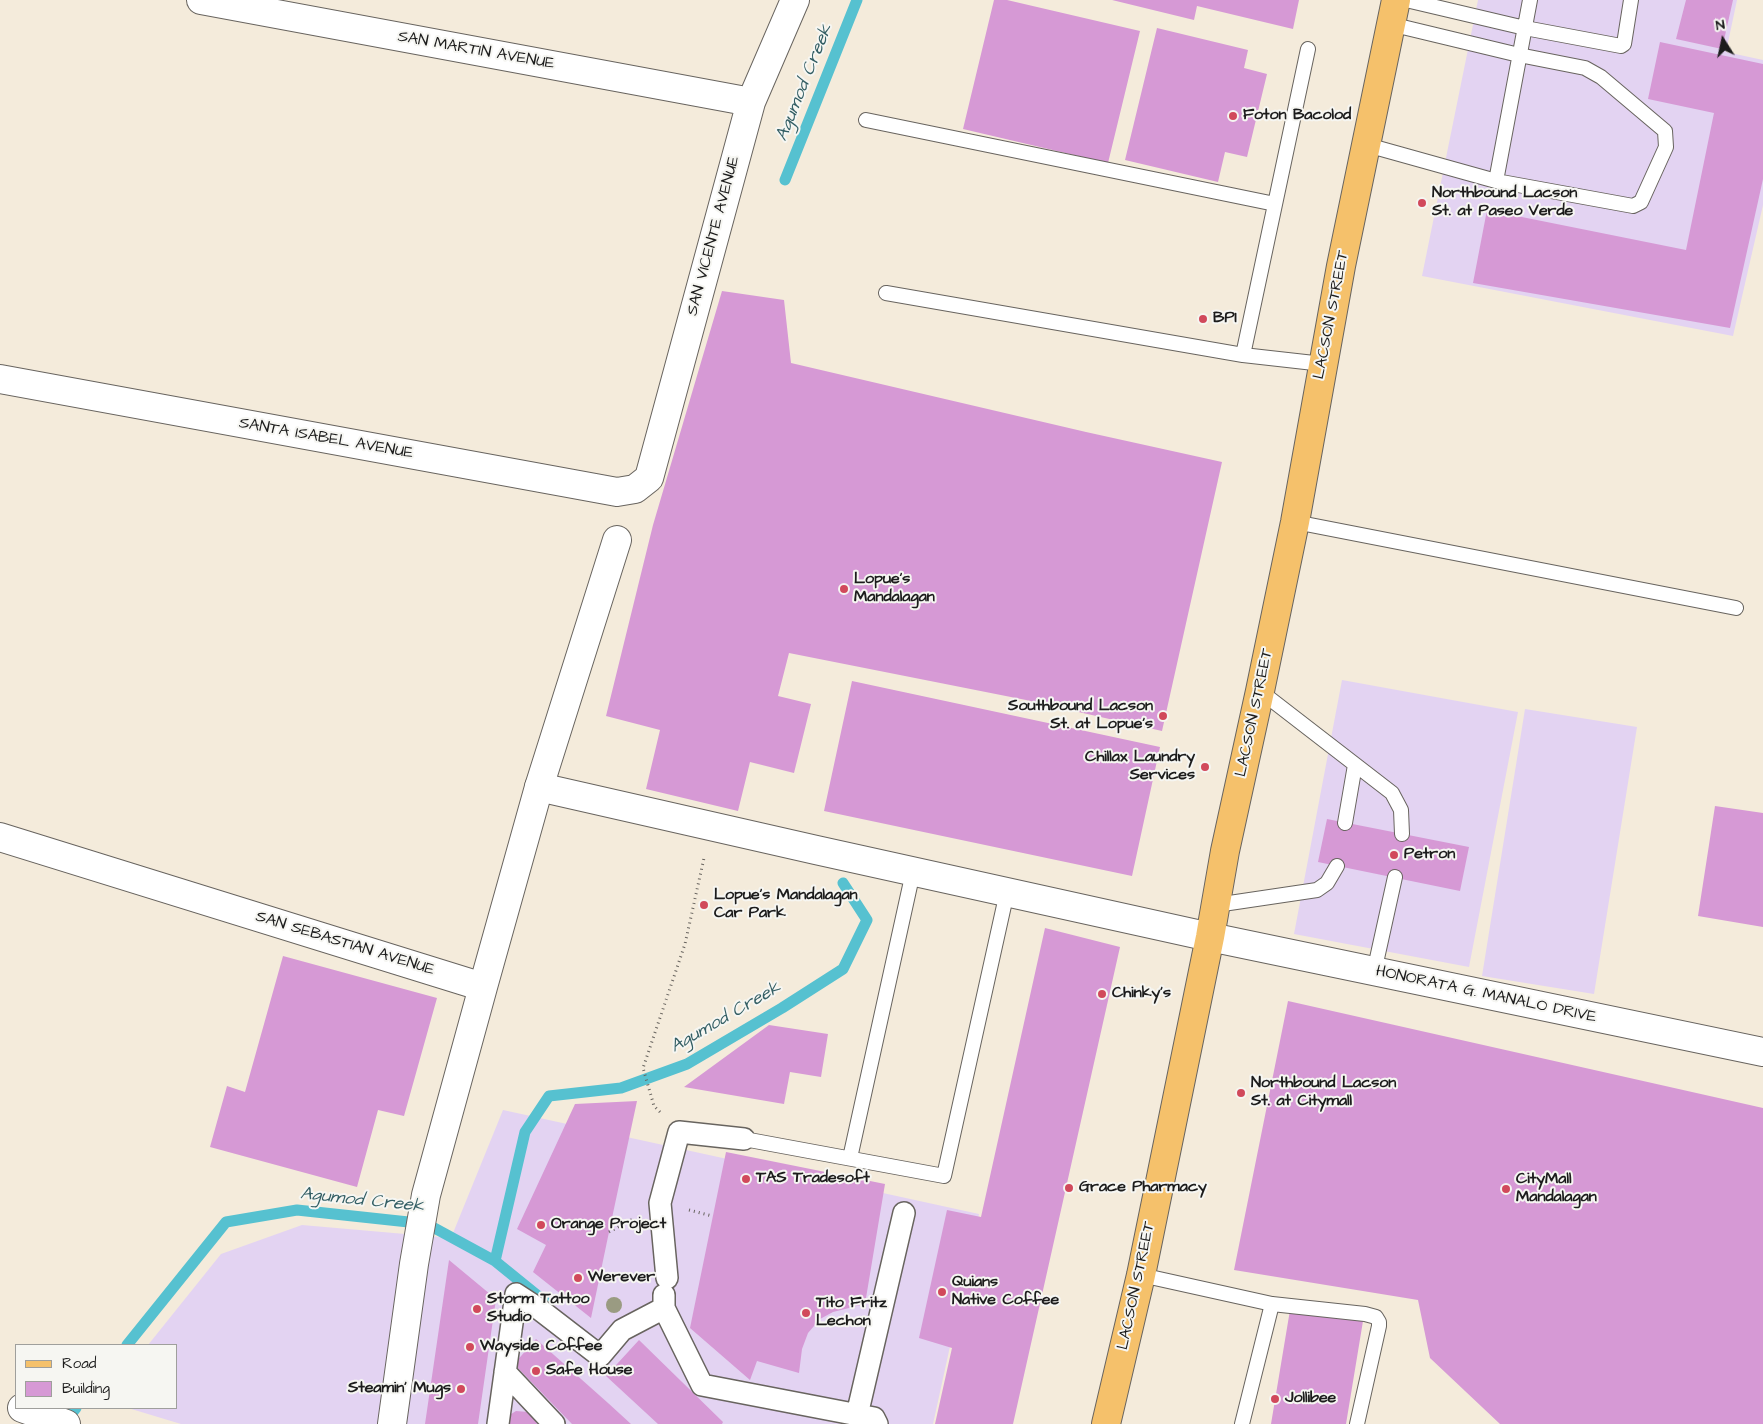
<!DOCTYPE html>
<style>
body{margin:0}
#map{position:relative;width:1763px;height:1424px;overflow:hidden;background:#f4ebdb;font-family:"Architects Daughter",sans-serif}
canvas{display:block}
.legend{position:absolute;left:15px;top:1344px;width:162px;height:65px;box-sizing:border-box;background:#f6f6f2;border:1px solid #9f9f9c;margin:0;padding:6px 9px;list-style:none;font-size:15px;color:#1c1c1c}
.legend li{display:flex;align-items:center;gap:10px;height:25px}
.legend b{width:25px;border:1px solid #9f9f9c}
.north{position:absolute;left:1698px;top:15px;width:50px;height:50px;-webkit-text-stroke:4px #f6f6f2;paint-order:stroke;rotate:350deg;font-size:14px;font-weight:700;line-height:20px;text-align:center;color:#1c1c1c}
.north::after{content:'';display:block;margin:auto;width:18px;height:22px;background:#1c1c1c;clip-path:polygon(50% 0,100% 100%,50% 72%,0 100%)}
</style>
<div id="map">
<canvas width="1763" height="1424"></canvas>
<ul class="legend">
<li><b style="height:6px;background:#f5c16b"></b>Road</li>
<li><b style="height:14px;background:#d699d5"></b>Building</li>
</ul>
<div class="north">N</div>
</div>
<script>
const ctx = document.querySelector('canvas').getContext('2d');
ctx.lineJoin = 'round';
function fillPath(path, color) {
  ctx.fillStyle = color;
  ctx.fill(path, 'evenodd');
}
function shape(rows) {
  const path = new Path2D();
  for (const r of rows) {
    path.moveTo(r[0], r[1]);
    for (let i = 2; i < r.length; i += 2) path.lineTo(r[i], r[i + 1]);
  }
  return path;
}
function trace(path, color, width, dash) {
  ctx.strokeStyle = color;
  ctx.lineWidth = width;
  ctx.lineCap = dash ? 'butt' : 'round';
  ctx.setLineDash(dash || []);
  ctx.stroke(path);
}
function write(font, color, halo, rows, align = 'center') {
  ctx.font = font + ' "Architects Daughter",sans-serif';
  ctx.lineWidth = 4;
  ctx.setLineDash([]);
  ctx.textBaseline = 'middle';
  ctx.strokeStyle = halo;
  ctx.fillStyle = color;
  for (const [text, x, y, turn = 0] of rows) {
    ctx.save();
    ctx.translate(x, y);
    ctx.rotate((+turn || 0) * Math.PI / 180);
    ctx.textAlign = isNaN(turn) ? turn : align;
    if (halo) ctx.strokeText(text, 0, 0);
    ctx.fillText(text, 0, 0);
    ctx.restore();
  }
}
const built = shape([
 [1478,0,1737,0,1726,52,1763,60,1763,205,1733,336,1422,276],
 [1342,680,1518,712,1469,967,1294,934],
 [1525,709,1637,727,1594,994,1482,976],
 [503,1110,979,1214,933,1424,181,1424,128,1408,176,1408,176,1345,148,1345,221,1254,302,1225,451,1238]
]);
const stream = shape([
 [785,180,857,0],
 [495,1261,525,1132,549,1096,621,1088,687,1064,782,1008,843,969,867,920,843,883],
 [127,1345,226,1222,297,1210,427,1224,495,1261,548,1304],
 [63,1424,76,1408]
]);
const building = shape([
 [994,0,1007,0,1140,31,1108,163,963,129],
 [1112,0,1299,0,1293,29,1197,6,1194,20],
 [1686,0,1733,0,1722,49,1676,39],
 [1157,28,1248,50,1244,68,1267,74,1247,157,1225,152,1218,182,1125,160],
 [1660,42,1763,64,1763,179,1730,328,1473,283,1487,210,1686,250,1714,113,1648,99],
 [722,291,784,300,791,363,1086,432,1222,462,1162,731,1026,700,789,653,778,696,811,704,794,773,750,762,738,811,646,789,660,730,606,716,653,525],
 [852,681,1160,747,1132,876,824,811],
 [1715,806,1763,813,1763,927,1698,916],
 [1327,819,1469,847,1460,891,1318,862],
 [1045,928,1120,947,1013,1424,935,1424,952,1348,919,1338,947,1210,981,1217],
 [283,956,437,998,404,1116,378,1110,357,1187,210,1147,227,1086,245,1092],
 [1288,1001,1763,1108,1763,1424,1500,1424,1430,1358,1418,1300,1234,1270],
 [769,1025,828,1034,821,1077,790,1072,784,1104,684,1087],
 [637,1101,609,1232,591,1318,533,1272,546,1245,517,1229,575,1104],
 [726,1152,885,1184,865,1304,833,1312,820,1319,808,1333,802,1349,799,1373,757,1361,750,1380,690,1328],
 [449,1260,496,1299,478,1424,425,1424],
 [1290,1310,1363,1321,1346,1424,1271,1424],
 [536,1339,608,1403,631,1424,572,1424,514,1364],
 [639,1340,723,1422,722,1424,658,1424,606,1376],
 [516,1411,528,1412,533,1416,537,1424,503,1424,508,1416]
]);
const path = shape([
 [660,1112,654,1106,643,1068,685,944,704,858],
 [689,1210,712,1216],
 [609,1232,633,1219]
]);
const service = shape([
 [1406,0,1525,28,1621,46,1624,44,1631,0],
 [866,120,1275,204],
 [1367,145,1496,181,1633,206,1641,202,1666,147,1665,131,1601,77,1585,68,1519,55,1390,24],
 [1496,181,1530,0],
 [886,293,1243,355,1323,364],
 [1243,355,1308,49],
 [1295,522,1736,608],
 [1260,691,1392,793,1401,810,1402,834],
 [1345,823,1355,765],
 [1216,905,1317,890,1327,883,1337,866],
 [1374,972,1395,877],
 [744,1139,944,1176,1007,892],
 [850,1158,913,872],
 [1141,1275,1272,1304,1365,1314,1376,1317,1379,1322,1379,1326,1357,1424],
 [1242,1424,1272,1304]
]);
const pedestrian = shape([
 [667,1278,660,1203,679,1132,744,1139],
 [664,1295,664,1308,702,1385,874,1418,877,1424],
 [505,1372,554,1424],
 [857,1415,904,1213],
 [498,1424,516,1294,539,1309,600,1356,622,1330,664,1308]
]);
const minor = shape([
 [201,0,751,102],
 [0,379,617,492,635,489,649,478,751,102,795,0],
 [539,787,617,540]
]);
const tertiary = shape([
 [0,837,483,987,426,1195,414,1264,392,1424],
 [483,987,539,787,816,850,1210,937,1763,1052],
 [22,1408,66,1424]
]);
const primary = shape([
 [1106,1424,1141,1275,1210,937,1225,851,1260,691,1295,522,1341,266,1396,0]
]);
const trees = [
 [614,1305]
];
const markers = [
 [1233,116,5,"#d1495b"],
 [1422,203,5,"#d1495b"],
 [1203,319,5,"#d1495b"],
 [844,589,5,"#d1495b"],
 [1163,716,5,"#d1495b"],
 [1205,767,5,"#d1495b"],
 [1394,855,5,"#d1495b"],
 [704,905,5,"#d1495b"],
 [1102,994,5,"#d1495b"],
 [1241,1093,5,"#d1495b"],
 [746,1179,5,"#d1495b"],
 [1069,1188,5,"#d1495b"],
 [1506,1189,5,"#d1495b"],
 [541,1225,5,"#d1495b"],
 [578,1278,5,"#d1495b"],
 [942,1292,5,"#d1495b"],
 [477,1309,5,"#d1495b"],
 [806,1313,5,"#d1495b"],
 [470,1347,5,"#d1495b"],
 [536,1371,5,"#d1495b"],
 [461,1389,5,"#d1495b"],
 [1275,1399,5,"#d1495b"]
];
const streetNames = [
 ["SAN MARTIN AVENUE",476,51,10],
 ["SAN VICENTE AVENUE",714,236,-75],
 ["LACSON STREET",1332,315,-79],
 ["SANTA ISABEL AVENUE",326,439,10],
 ["LACSON STREET",1255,713,-78],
 ["SAN SEBASTIAN AVENUE",345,944,17],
 ["HONORATA G. MANALO DRIVE",1486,995,12],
 ["LACSON STREET",1137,1286,-78]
];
const poiNames = [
 ["Foton Bacolod",1243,116],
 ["Northbound Lacson",1432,194],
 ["St. at Paseo Verde",1432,212],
 ["BPI",1213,319],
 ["Lopue's",854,580],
 ["Mandalagan",854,598],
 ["Southbound Lacson",1153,707,"right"],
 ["St. at Lopue's",1153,725,"right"],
 ["Chillax Laundry",1195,758,"right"],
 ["Services",1195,776,"right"],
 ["Petron",1404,855],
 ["Lopue's Mandalagan",714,896],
 ["Car Park",714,914],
 ["Chinky's",1112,994],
 ["Northbound Lacson",1251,1084],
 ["St. at Citymall",1251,1102],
 ["TAS Tradesoft",756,1179],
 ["CityMall",1516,1180],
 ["Mandalagan",1516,1198],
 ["Grace Pharmacy",1079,1188],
 ["Orange Project",551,1225],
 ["Werever",588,1278],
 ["Quians",952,1283],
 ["Native Coffee",952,1301],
 ["Storm Tattoo",487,1300],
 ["Studio",487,1318],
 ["Tito Fritz",816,1304],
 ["Lechon",816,1322],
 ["Wayside Coffee",480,1347],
 ["Safe House",546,1371],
 ["Steamin' Mugs",451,1389,"right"],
 ["Jollibee",1285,1399]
];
const waterNames = [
 ["Agumod Creek",805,83,-68],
 ["Agumod Creek",726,1018,-30],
 ["Agumod Creek",362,1201,6]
];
fillPath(built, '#e3d3f2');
trace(stream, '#56c1d0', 11);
fillPath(building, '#d699d5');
trace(service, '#68645f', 16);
trace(pedestrian, '#68645f', 24);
trace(minor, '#68645f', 30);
trace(tertiary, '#68645f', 30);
trace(primary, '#68645f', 30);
trace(path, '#68645f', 3, [1, 4]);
trace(service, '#fff', 14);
trace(pedestrian, '#fff', 21);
trace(minor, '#fff', 28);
trace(tertiary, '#fff', 28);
trace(primary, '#f5c16b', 28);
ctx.fillStyle = '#9a9b82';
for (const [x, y] of trees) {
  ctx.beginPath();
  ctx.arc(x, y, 8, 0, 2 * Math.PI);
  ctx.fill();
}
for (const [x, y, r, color] of markers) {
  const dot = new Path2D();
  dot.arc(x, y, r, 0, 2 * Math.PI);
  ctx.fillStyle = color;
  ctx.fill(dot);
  trace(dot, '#f6f6f2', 2);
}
write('16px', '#1c1c1c', '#f6f6f2', streetNames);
write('bold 16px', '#1c1c1c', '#f6f6f2', poiNames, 'left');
write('italic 18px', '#335e64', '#f6f6f2', waterNames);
</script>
